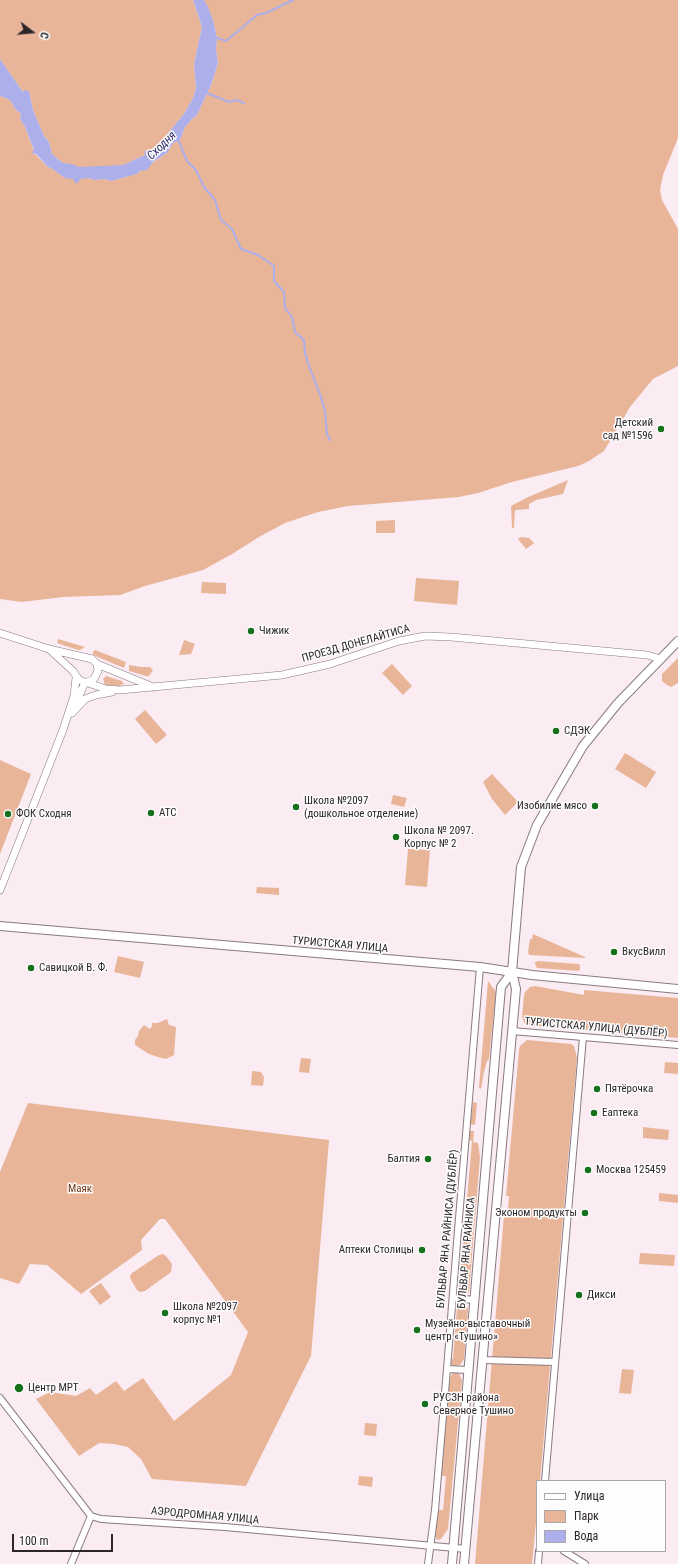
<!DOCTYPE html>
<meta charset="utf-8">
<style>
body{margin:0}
#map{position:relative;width:678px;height:1564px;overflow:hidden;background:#fbebf3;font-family:"Roboto Condensed",sans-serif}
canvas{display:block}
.legend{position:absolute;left:536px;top:1480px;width:130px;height:72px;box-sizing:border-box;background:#fdfdfd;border:1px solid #a9a7a8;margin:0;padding:5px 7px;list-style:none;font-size:12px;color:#2c2629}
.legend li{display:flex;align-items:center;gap:8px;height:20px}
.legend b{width:20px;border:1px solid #a9a7a8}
.north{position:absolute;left:12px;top:12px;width:40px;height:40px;-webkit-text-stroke:3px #fdfdfd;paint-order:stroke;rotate:106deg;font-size:11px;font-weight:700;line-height:16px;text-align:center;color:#2c2629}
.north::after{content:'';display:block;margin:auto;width:14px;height:18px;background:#2c2629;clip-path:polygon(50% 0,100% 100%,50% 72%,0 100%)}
.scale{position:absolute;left:12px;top:1534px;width:101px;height:18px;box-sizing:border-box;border:2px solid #2c2629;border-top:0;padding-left:5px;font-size:12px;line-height:14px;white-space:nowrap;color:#2c2629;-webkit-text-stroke:3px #fdfdfd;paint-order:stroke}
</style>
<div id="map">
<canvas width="678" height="1564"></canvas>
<ul class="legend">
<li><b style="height:5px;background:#fff"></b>Улица</li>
<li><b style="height:11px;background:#e9b599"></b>Парк</li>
<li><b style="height:11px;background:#acafea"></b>Вода</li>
</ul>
<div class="north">С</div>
<div class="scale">100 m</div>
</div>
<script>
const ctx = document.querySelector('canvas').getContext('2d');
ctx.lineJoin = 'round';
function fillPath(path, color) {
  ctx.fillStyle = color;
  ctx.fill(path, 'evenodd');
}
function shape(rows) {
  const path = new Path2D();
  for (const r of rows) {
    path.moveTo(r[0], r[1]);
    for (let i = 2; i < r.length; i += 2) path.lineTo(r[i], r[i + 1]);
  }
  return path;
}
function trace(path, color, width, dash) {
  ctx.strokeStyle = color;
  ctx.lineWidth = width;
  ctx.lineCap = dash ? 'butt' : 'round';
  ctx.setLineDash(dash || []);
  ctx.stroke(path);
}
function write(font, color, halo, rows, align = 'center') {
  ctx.font = font + ' "Roboto Condensed",sans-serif';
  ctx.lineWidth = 3;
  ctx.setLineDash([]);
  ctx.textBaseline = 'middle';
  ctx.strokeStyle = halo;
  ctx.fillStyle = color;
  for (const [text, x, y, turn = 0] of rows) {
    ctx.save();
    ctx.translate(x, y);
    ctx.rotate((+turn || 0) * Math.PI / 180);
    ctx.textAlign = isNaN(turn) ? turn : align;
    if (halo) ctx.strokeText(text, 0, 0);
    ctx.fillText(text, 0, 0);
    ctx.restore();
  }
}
const green = shape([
 [0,0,193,0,202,27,194,64,196,88,193,98,184,114,158,145,148,153,145,150,145,155,123,165,108,167,79,167,63,163,52,154,49,142,44,136,33,110,29,91,23,92,0,59],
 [204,0,678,0,678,138,663,175,660,190,662,200,678,229,678,366,653,379,630,407,604,451,589,461,578,466,512,482,478,493,459,497,348,506,318,512,285,523,259,537,232,554,203,570,145,586,120,595,63,597,22,602,0,599,0,96,10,100,16,110,21,114,20,119,25,127,34,151,32,153,35,154,48,167,51,168,65,178,88,178,94,180,104,179,111,181,136,174,167,153,173,143,180,140,185,127,192,119,197,115,211,85,218,63,216,49,217,38,213,20],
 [568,480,563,494,536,500,529,504,529,509,515,510,514,528,512,528,511,506,526,498],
 [395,520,395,533,376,533,376,521],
 [521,537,529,538,534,543,533,544,526,549,518,539],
 [416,578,459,581,457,605,414,601],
 [202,582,226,583,226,594,201,593],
 [58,639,68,642,85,647,80,650,78,650,57,643],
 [184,640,195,644,191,654,179,655],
 [95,650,126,662,124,668,93,655,93,652],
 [678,658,678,683,671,687,667,685,662,681,662,674],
 [392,664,412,686,403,695,382,673],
 [129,665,141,667,150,667,153,670,149,676,146,676,129,671],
 [106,676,122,681,124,684,119,686,105,685,103,679],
 [145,710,167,735,156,744,135,719],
 [625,753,656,772,646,788,615,769],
 [0,760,31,774,0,854],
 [492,774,518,802,505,815,492,799,483,782],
 [393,795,407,798,404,807,391,804],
 [408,849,430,850,427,887,405,885],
 [257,887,279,888,279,895,256,893],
 [533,934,585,957,585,958,529,955,528,952,530,939,532,939],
 [118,956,144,962,140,978,114,972],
 [538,961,578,964,580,965,580,969,579,971,537,968,535,964,535,962],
 [488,981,496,992,489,1059,487,1061,484,1072,481,1089,479,1088],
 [535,986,584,995,584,990,678,998,678,1038,527,1025,525,1024,522,1017,524,995,525,992,530,987],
 [167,1019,169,1025,176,1027,174,1055,166,1059,158,1057,149,1054,135,1045,135,1040,138,1036,139,1031,144,1025,150,1029,152,1026,152,1023,158,1023],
 [527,1040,571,1044,574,1046,577,1057,540,1481,537,1481,537,1512,532,1564,475,1564,504,1215,506,1215,508,1209,509,1196,506,1196,519,1050,520,1046],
 [301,1058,311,1059,309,1073,299,1072],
 [665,1062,678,1063,678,1074,664,1073],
 [252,1071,261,1072,264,1077,263,1086,251,1085],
 [473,1102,477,1103,475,1125,470,1124],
 [28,1103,329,1140,311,1356,246,1486,152,1479,141,1459,128,1447,114,1444,99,1443,79,1456,36,1399,50,1392,76,1396,90,1388,96,1395,116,1381,124,1391,143,1378,174,1421,231,1375,248,1332,165,1219,160,1219,141,1240,142,1250,81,1294,47,1265,30,1264,19,1284,0,1278,0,1172],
 [643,1127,669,1130,668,1140,643,1138],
 [470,1131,474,1131,473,1142,478,1143,480,1157,469,1292,464,1297,458,1296,456,1293,459,1293,472,1141,469,1140],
 [659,1193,678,1195,678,1203,659,1201],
 [640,1253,675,1255,674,1266,639,1264],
 [163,1254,166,1256,172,1264,171,1272,145,1291,140,1292,137,1290,131,1280,130,1276,132,1273,159,1255],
 [101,1283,111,1297,100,1305,89,1291],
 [457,1302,465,1303,468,1309,464,1359,460,1365,454,1366,451,1364,450,1360,453,1359,457,1308,454,1308],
 [622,1369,634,1370,631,1394,619,1393],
 [453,1372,458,1372,462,1380,448,1529,441,1539,438,1540,435,1537,435,1534,438,1510,443,1510,446,1476,441,1476,449,1380],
 [365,1423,377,1424,376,1436,364,1435],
 [359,1476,373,1477,372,1487,358,1485]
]);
const water = shape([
 [193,0,204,0,208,7,213,20,217,38,216,49,218,63,211,85,197,115,192,119,185,127,180,140,173,143,167,153,153,162,147,170,140,171,137,174,111,181,104,179,94,180,88,178,80,179,78,183,75,183,73,179,65,178,51,168,48,167,36,154,31,153,34,150,25,127,20,119,21,114,16,110,10,100,0,96,0,59,23,92,25,90,29,91,33,110,44,136,49,142,52,154,63,163,72,164,79,167,123,165,145,155,144,150,148,153,158,145,184,114,193,98,196,88,194,64,202,27]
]);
const stream = shape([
 [217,38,226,41,257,15,266,13,293,0],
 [207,93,229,102,236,100,244,103],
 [178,139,187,161,196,170,204,187,215,200,221,220,232,229,241,249,258,255,274,266,274,281,284,292,285,308,292,317,295,332,304,340,305,353,309,366,321,397,325,411,327,434,330,440]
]);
const minor = shape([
 [512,1031,678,1045],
 [453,1298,474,1300],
 [483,1360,555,1362],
 [447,1369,468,1370],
 [0,1398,91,1516,101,1519,225,1527,466,1549],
 [545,1481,583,1037],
 [564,1551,585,1564],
 [71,1564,91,1516],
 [428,1564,435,1510,447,1369,458,1230,480,967],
 [538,1564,539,1551]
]);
const tertiary = shape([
 [0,633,49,649,92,659,97,664,98,671,94,679,88,682],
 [49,649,73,671,79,680,106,689,120,690,282,675,330,664,399,641,425,636,451,637,647,655,661,659],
 [97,664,153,687],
 [75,706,85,682],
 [72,713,85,699,96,695,112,692],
 [0,890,63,730,74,696,76,678]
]);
const secondary = shape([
 [0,926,480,967,532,975,678,989],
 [452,1564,501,987,512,972],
 [464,1564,516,989,512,972,521,867,537,825,583,746,618,703,678,641]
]);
const markers = [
 [661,429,4,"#16711d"],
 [251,631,4,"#16711d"],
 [556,731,4,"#16711d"],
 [595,806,4,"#16711d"],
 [296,807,4,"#16711d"],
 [151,813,4,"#16711d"],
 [8,814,4,"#16711d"],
 [396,837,4,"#16711d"],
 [614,952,4,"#16711d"],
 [31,968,4,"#16711d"],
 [597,1089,4,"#16711d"],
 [594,1113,4,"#16711d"],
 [428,1159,4,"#16711d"],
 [588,1170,4,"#16711d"],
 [585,1213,4,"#16711d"],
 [422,1250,4,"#16711d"],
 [579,1295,4,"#16711d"],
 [165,1313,4,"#16711d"],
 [417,1330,4,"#16711d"],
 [19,1388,5,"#16711d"],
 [425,1404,4,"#16711d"]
];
const poiNames = [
 ["Детский",653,423,"right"],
 ["сад №1596",653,436,"right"],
 ["Чижик",259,631],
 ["СДЭК",564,731],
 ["Школа №2097",304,801],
 ["(дошкольное отделение)",304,814],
 ["Изобилие мясо",587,806,"right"],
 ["АТС",159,813],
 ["ФОК Сходня",16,814],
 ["Школа № 2097.",404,831],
 ["Корпус № 2",404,844],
 ["ВкусВилл",622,952],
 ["Савицкой В. Ф.",39,968],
 ["Пятёрочка",605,1089],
 ["Еаптека",602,1113],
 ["Балтия",420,1159,"right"],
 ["Москва 125459",596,1170],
 ["Эконом продукты",577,1213,"right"],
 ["Аптеки Столицы",414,1250,"right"],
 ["Дикси",587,1295],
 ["Школа №2097",173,1307],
 ["корпус №1",173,1320],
 ["Музейно-выставочный",425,1324],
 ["центр «Тушино»",425,1337],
 ["Центр МРТ",28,1388],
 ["РУСЗН района",433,1398],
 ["Северное Тушино",433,1411]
];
const streetNames = [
 ["ПРОЕЗД ДОНЕЛАЙТИСА",356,644,-16],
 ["ТУРИСТСКАЯ УЛИЦА",340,945,5],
 ["ТУРИСТСКАЯ УЛИЦА (ДУБЛЁР)",596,1028,5],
 ["БУЛЬВАР ЯНА РАЙНИСА (ДУБЛЁР)",448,1229,-85],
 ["БУЛЬВАР ЯНА РАЙНИСА",467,1253,-85],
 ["АЭРОДРОМНАЯ УЛИЦА",205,1516,5]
];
const parkNames = [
 ["Маяк",80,1189]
];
const waterNames = [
 ["Сходня",162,146,-44]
];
fillPath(green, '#e9b599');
fillPath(water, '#acafea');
trace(stream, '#acafea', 2);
trace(minor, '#897a81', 8);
trace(tertiary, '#897a81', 8);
trace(secondary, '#897a81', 10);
trace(minor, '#fff', 6);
trace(tertiary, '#fff', 7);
trace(secondary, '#fff', 8);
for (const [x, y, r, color] of markers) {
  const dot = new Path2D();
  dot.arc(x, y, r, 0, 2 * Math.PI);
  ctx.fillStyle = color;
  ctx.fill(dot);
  trace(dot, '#fdfdfd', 1.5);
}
write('11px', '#2c2629', '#fdfdfd', poiNames, 'left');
write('11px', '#2c2629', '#fdfdfd', streetNames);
write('11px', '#703816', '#fdfdfd', parkNames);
write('italic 12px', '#322c70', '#fdfdfd', waterNames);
</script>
